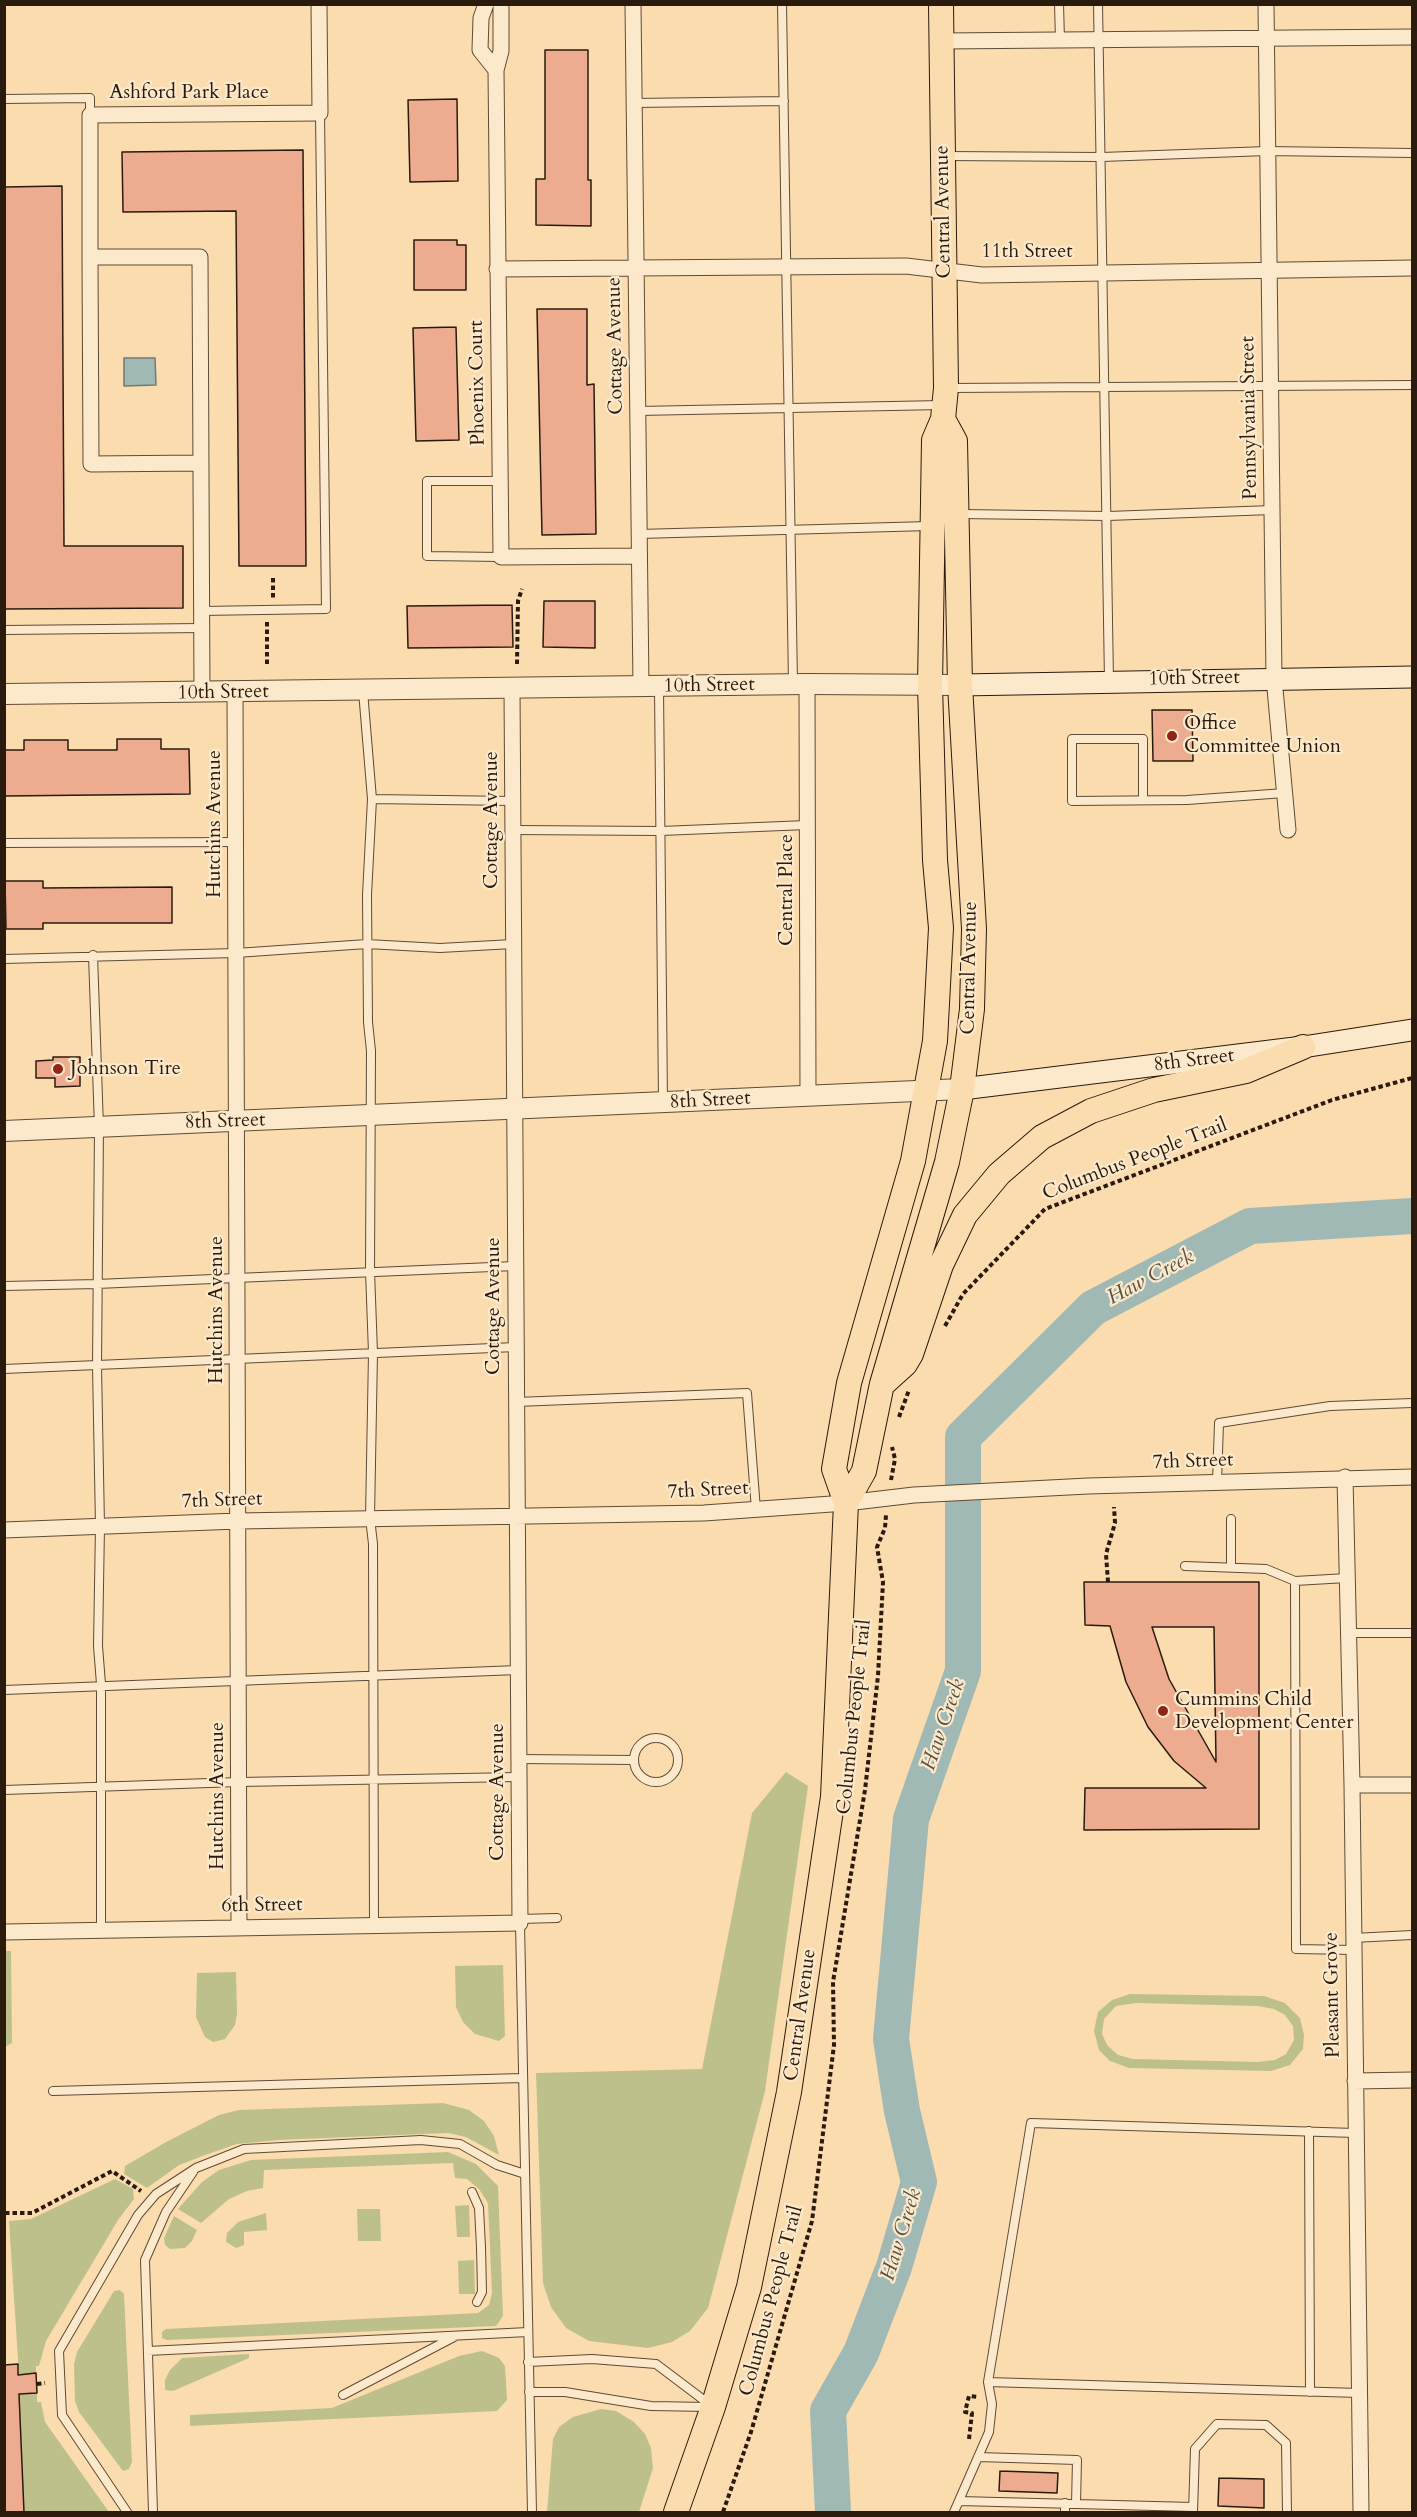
<!DOCTYPE html>
<style>
body{margin:0}
#map{position:relative;width:1417px;height:2517px;overflow:hidden;background:#fadcaf;font-family:Cardo,serif}
canvas{display:block}
.frame{position:absolute;inset:0;border:6px solid #2b1b0e;pointer-events:none}
</style>
<div id="map">
<canvas width="1417" height="2517"></canvas>
<div class="frame"></div>
</div>
<script>
const ctx = document.querySelector('canvas').getContext('2d');
ctx.lineJoin = 'round';
function fillPath(path, color) {
  ctx.fillStyle = color;
  ctx.fill(path, 'evenodd');
}
function shape(rows) {
  const path = new Path2D();
  for (const r of rows) {
    if (r.length === 3) {
      path.moveTo(r[0] + r[2], r[1]);
      path.arc(r[0], r[1], r[2], 0, 2 * Math.PI);
      continue;
    }
    path.moveTo(r[0], r[1]);
    for (let i = 2; i < r.length; i += 2) path.lineTo(r[i], r[i + 1]);
  }
  return path;
}
function trace(path, color, width, dash) {
  ctx.strokeStyle = color;
  ctx.lineWidth = width;
  ctx.lineCap = dash ? 'butt' : 'round';
  ctx.setLineDash(dash || []);
  ctx.stroke(path);
}
function write(font, color, halo, rows, align = 'center') {
  ctx.font = font + ' Cardo,serif';
  ctx.lineWidth = 4.5;
  ctx.setLineDash([]);
  ctx.textBaseline = 'middle';
  ctx.strokeStyle = halo;
  ctx.fillStyle = color;
  for (const [text, x, y, turn = 0] of rows) {
    ctx.save();
    ctx.translate(x, y);
    ctx.rotate((+turn || 0) * Math.PI / 180);
    ctx.textAlign = isNaN(turn) ? turn : align;
    if (halo) ctx.strokeText(text, 0, 0);
    ctx.fillText(text, 0, 0);
    ctx.restore();
  }
}
const green = shape([
 [786,1772,808,1786,765,2091,708,2308,690,2331,672,2342,648,2348,589,2341,566,2328,551,2307,543,2283,536,2073,702,2069,752,1813],
 [5,1951,11,1951,12,2043,5,2047],
 [503,1965,505,2036,499,2041,475,2034,463,2022,456,2007,455,1966],
 [236,1972,237,2014,235,2025,225,2039,213,2042,205,2037,196,2017,197,1973],
 [1130,1994,1264,1996,1285,2003,1300,2018,1304,2035,1303,2049,1290,2065,1271,2071,1129,2068,1110,2061,1099,2050,1094,2031,1098,2012,1112,2000],
 [1136,2003,1258,2006,1274,2009,1285,2015,1293,2026,1294,2040,1286,2054,1275,2060,1258,2062,1133,2059,1118,2055,1107,2045,1102,2034,1104,2019,1116,2006],
 [443,2103,469,2110,484,2121,494,2136,499,2155,466,2137,448,2133,278,2140,237,2144,208,2154,179,2165,147,2188,124,2174,125,2166,166,2142,219,2115,239,2110],
 [448,2152,476,2164,498,2186,503,2316,496,2326,167,2340,162,2338,162,2332,166,2329,478,2313,489,2305,492,2293,488,2203,479,2189,467,2179,455,2178,453,2163,264,2170,263,2188,247,2191,229,2199,201,2223,178,2209,202,2182,219,2170,251,2160],
 [115,2179,133,2189,134,2199,118,2220,46,2341,39,2366,36,2366,36,2373,19,2375,9,2221,31,2219],
 [469,2205,470,2237,457,2237,455,2206],
 [357,2209,380,2209,381,2241,358,2241],
 [266,2213,267,2230,244,2232,244,2245,236,2248,226,2242,227,2233,238,2222],
 [174,2216,197,2230,192,2241,185,2248,170,2249,165,2245,164,2238],
 [474,2260,475,2294,459,2294,458,2261],
 [120,2290,124,2294,132,2462,129,2469,123,2471,79,2412,75,2401,74,2364,77,2352,114,2291],
 [482,2351,499,2358,505,2366,507,2400,497,2411,190,2426,190,2415,332,2408,459,2356],
 [249,2354,249,2358,173,2391,165,2390,165,2380,170,2370,182,2358],
 [37,2393,37,2402,41,2402,45,2422,109,2512,24,2512,19,2394],
 [601,2409,616,2411,634,2422,645,2434,651,2448,653,2468,639,2512,547,2512,553,2439,559,2427,573,2417]
]);
const water = shape([
 [124,358,155,358,156,385,124,386,124,358]
]);
const river = shape([
 [833,2512,828,2411,861,2353,894,2267,919,2182,902,2111,891,2039,911,1819,963,1671,963,1437,1093,1308,1250,1226,1412,1216]
]);
const building = shape([
 [545,50,588,50,588,180,591,180,591,226,536,225,536,179,545,179,545,50],
 [457,99,458,181,410,182,408,100,457,99],
 [303,150,306,566,239,566,236,211,123,212,122,152,303,150],
 [62,186,64,546,183,546,183,608,4,609,4,187,62,186],
 [414,240,457,240,457,245,466,245,466,290,414,290,414,240],
 [537,309,587,309,587,385,594,384,596,534,542,535,537,309],
 [456,327,459,440,416,441,413,328,456,327],
 [544,601,595,601,595,648,543,647,544,601],
 [512,605,513,647,408,648,407,606,512,605],
 [1152,710,1192,710,1193,761,1153,761,1152,710],
 [117,739,161,739,161,749,189,749,190,794,4,796,4,750,24,750,24,740,68,740,68,750,117,750,117,739],
 [5,881,43,881,43,888,172,887,172,923,43,923,43,929,6,929,5,881],
 [53,1057,80,1057,80,1086,55,1087,55,1078,36,1078,36,1061,53,1060,53,1057],
 [1084,1582,1259,1582,1259,1829,1084,1830,1085,1788,1206,1788,1174,1761,1148,1727,1126,1682,1110,1626,1085,1625,1084,1582],
 [1152,1627,1214,1627,1216,1762,1169,1679,1152,1627],
 [18,2364,18,2375,36,2373,37,2393,19,2394,24,2512,4,2512,4,2365,18,2364],
 [1000,2471,1058,2473,1057,2493,999,2491,1000,2471],
 [1219,2478,1264,2479,1264,2508,1218,2506,1219,2478]
]);
const path = shape([
 [273,578,273,598],
 [267,622,267,666],
 [517,664,518,601,522,589],
 [945,1326,963,1294,1045,1209,1332,1100,1412,1078],
 [899,1417,909,1390],
 [891,1480,895,1459,892,1447],
 [1108,1582,1106,1554,1115,1523,1114,1507],
 [5,2213,32,2213,112,2171,141,2191],
 [37,2384,45,2383],
 [969,2439,972,2413,965,2412,969,2396,979,2397],
 [723,2512,751,2432,812,2221,834,2045,833,1982,865,1790,878,1676,883,1582,877,1547,885,1528,886,1515]
]);
const service = shape([
 [782,4,793,684],
 [1059,4,1060,40],
 [1098,4,1109,681],
 [4,99,90,98,90,115],
 [634,103,784,101],
 [944,156,1102,157,1267,151,1412,153],
 [950,388,1412,385],
 [638,411,942,405],
 [500,481,427,481,427,556,501,557],
 [960,514,1108,516,1272,510],
 [639,534,929,526],
 [201,611,326,609,320,113],
 [4,630,202,628],
 [659,688,663,1102],
 [363,691,372,799,367,895,368,1022,371,1051,370,1271,373,1353,370,1518,373,1544,374,1925],
 [372,799,512,801],
 [1143,800,1143,739,1072,739,1072,801,1187,800,1285,793],
 [513,830,661,831,807,825],
 [4,843,236,842],
 [93,955,99,1127,97,1366,100,1526,98,1646,101,1684,101,1931],
 [4,959,236,953,367,944,440,948,513,944],
 [4,1286,97,1284,515,1266],
 [4,1369,516,1347],
 [516,1402,747,1393,756,1510],
 [1217,1482,1219,1423,1330,1406,1412,1403],
 [1231,1519,1231,1566],
 [1185,1566,1266,1569,1295,1581,1347,1578],
 [1295,1581,1296,1949,1353,1950],
 [1349,1633,1412,1633],
 [4,1690,518,1670],
 [656,1760,22],
 [518,1759,634,1760],
 [4,1790,239,1782,518,1777],
 [519,1919,557,1918],
 [520,1923,532,2512],
 [1353,1938,1412,1935],
 [53,2091,522,2078],
 [1309,2131,1310,2392],
 [472,2192,479,2208,481,2247,482,2292,477,2302],
 [148,2351,528,2332],
 [528,2362,592,2359,656,2364,709,2404],
 [988,2382,1359,2393],
 [529,2392,565,2392,651,2406,709,2407],
 [343,2395,454,2337],
 [959,2501,1076,2504,1077,2460,978,2457],
 [1076,2504,1193,2507],
 [127,2512,62,2415,59,2351,138,2215,156,2194,196,2168,244,2149,421,2140,460,2144,497,2165,525,2174],
 [153,2512,145,2260,166,2212,193,2172],
 [954,2512,989,2432,992,2404,988,2382,1031,2123,1355,2133],
 [1065,2512,1065,2503],
 [1193,2512,1195,2449,1217,2424,1266,2425,1286,2443,1287,2512]
]);
const minor = shape([
 [486,4,481,18,480,50,496,70,501,51,501,4],
 [633,4,641,687],
 [1266,4,1274,678,1288,830],
 [941,41,1412,37],
 [496,70,501,557,639,556],
 [90,257,90,115,320,113,319,4],
 [497,269,906,266,982,275,1412,268],
 [200,463,91,464,90,257,200,257,202,693],
 [807,684,808,1097],
 [235,693,239,1927],
 [1345,1477,1352,1785,1361,2512],
 [4,1530,238,1521,704,1513,846,1503,914,1495,1088,1486,1412,1477],
 [1352,1785,1412,1785],
 [4,1932,520,1923,512,689],
 [1355,2081,1412,2080]
]);
const tertiary = shape([
 [4,694,807,684,960,685],
 [4,1131,962,1089]
]);
const secondary = shape([
 [960,685,1412,677],
 [962,1089,1303,1047,1412,1030]
]);
const primary = shape([
 [884,1383,905,1364,911,1354,941,1265,965,1215,999,1174,1042,1137,1091,1111,1154,1090,1246,1071,1303,1047],
 [846,1503,864,1471,882,1384,947,1162,962,1089,972,1009,974,929,960,685,955,441,943,419],
 [676,2512,713,2407,749,2287,789,2092,833,1797,846,1503,834,1469,849,1383,913,1161,935,1041,941,928,935,860,930,685,934,440,943,419,946,388,941,4]
]);
const markers = [
 [1172,736,6,"#8f2418"],
 [58,1069,6,"#8f2418"],
 [1163,1711,6,"#8f2418"]
];
const streetNames = [
 ["Ashford Park Place",189,93],
 ["Central Avenue",944,212,-91],
 ["11th Street",1027,252],
 ["Cottage Avenue",616,346,-91],
 ["Phoenix Court",478,383,-91],
 ["Pennsylvania Street",1250,418,-91],
 ["10th Street",1194,679,-1],
 ["10th Street",709,686,-1],
 ["10th Street",223,693,-1],
 ["Cottage Avenue",492,820,-90],
 ["Hutchins Avenue",215,824,-90],
 ["Central Place",787,890,-90],
 ["Central Avenue",970,968,-89],
 ["8th Street",1194,1061,-7],
 ["8th Street",710,1101,-3],
 ["8th Street",225,1122,-2],
 ["Columbus People Trail",1135,1160,-21],
 ["Cottage Avenue",494,1306,-90],
 ["Hutchins Avenue",217,1310,-90],
 ["7th Street",1193,1462,-2],
 ["7th Street",708,1491,-3],
 ["7th Street",222,1501,-2],
 ["Columbus People Trail",855,1717,-84],
 ["Cottage Avenue",498,1792,-90],
 ["Hutchins Avenue",218,1796,-90],
 ["6th Street",262,1906,-1],
 ["Pleasant Grove",1333,1995,-91],
 ["Central Avenue",801,2015,-82],
 ["Columbus People Trail",772,2301,-75]
];
const poiNames = [
 ["Office",1184,724],
 ["Committee Union",1184,747],
 ["Johnson Tire",70,1069],
 ["Cummins Child",1175,1700],
 ["Development Center",1175,1723]
];
const waterNames = [
 ["Haw Creek",1151,1278,-28],
 ["Haw Creek",944,1725,-71],
 ["Haw Creek",902,2235,-73]
];
fillPath(green, '#bec08b');
fillPath(water, '#a1b9b4');
trace(water, '#727a72', 1.5);
trace(river, '#a1b9b4', 36);
fillPath(building, '#edab8f');
trace(building, '#2b1b0e', 1.5);
trace(service, '#5f4b36', 10);
trace(minor, '#5f4b36', 17);
trace(tertiary, '#5f4b36', 22);
trace(secondary, '#2b1b0e', 23);
trace(primary, '#2b1b0e', 26);
trace(path, '#2b1b0e', 4, [4.5, 3]);
trace(service, '#fce8cb', 8);
trace(minor, '#fce8cb', 15);
trace(tertiary, '#fce8cb', 20);
trace(secondary, '#fce8cb', 21);
trace(primary, '#fadcaf', 24);
for (const [x, y, r, color] of markers) {
  const dot = new Path2D();
  dot.arc(x, y, r, 0, 2 * Math.PI);
  ctx.fillStyle = color;
  ctx.fill(dot);
  trace(dot, '#fce8cb', 2);
}
write('20px', '#2b1b0e', '#fce8cb', streetNames);
write('20px', '#2b1b0e', '#fce8cb', poiNames, 'left');
write('italic 21px', '#545248', '#fce8cb', waterNames);
</script>
